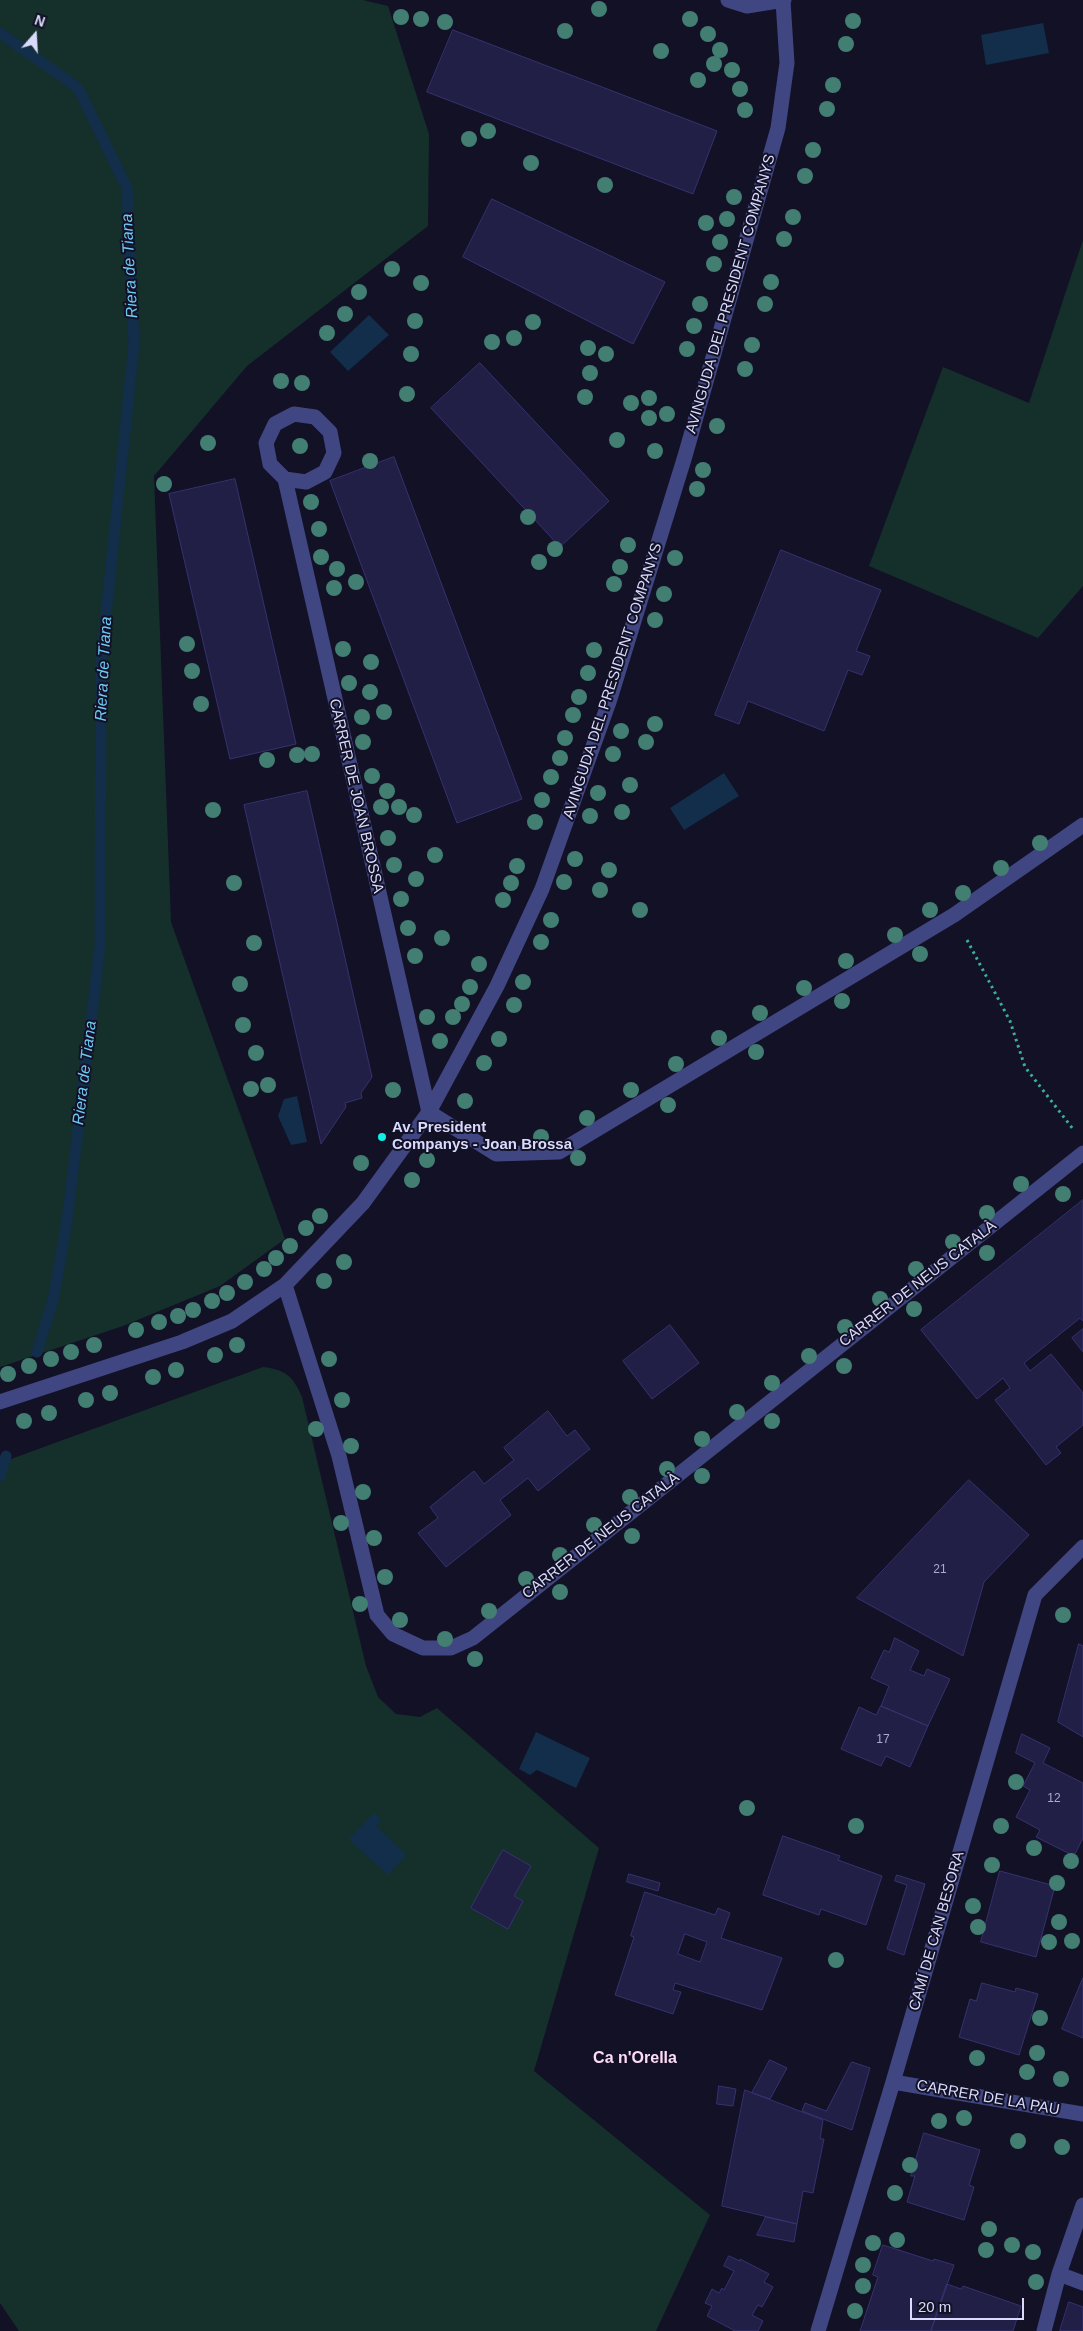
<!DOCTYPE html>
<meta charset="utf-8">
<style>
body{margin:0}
#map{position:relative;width:1083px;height:2331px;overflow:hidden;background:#121126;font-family:Helvetica,sans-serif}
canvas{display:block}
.north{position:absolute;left:10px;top:10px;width:50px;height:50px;-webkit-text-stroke:4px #121126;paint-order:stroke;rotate:19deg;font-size:14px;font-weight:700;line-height:20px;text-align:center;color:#d9dafc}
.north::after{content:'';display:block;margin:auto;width:18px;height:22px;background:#d9dafc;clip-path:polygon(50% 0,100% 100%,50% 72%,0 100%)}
.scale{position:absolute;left:910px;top:2298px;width:114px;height:22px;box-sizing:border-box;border:2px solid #d9dafc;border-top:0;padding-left:6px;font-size:15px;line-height:18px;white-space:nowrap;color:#d9dafc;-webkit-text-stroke:4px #121126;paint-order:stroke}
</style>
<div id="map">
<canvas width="1083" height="2331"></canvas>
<div class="north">N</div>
<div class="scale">20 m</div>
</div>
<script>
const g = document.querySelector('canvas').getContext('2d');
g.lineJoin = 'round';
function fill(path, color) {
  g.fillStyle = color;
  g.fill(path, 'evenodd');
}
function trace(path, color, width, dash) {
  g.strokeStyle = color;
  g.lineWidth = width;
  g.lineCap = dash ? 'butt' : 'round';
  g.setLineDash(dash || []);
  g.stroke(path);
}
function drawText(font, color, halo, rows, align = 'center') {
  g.font = font + ' Helvetica,sans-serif';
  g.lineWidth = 4;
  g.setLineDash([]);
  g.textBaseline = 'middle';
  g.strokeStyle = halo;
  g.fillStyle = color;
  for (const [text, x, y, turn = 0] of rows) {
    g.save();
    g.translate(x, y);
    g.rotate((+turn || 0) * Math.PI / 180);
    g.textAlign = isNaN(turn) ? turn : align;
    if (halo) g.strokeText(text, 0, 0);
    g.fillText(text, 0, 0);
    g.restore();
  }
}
const green = new Path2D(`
 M 0,0 L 363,0 L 388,6 L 429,134 L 428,226 L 247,366 L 154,476 L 171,922 L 285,1239 L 220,1286 L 123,1326 L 0,1367 Z
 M 1083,240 L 1083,586 L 1038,638 L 869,566 L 943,367 L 1029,403 Z
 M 263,1367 C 286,1370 293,1376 302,1397 L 366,1666 L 378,1697 L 396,1714 L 420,1717 L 437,1708 L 599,1848 L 534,2071 L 710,2215 L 656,2331 L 19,2331 L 0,2303 L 0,1463 Z`);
const water = new Path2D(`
 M 1043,23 L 1049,53 L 986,65 L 981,35 Z
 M 369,315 L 389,335 L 348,371 L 330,352 Z
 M 724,773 L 739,796 L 684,830 L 670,808 Z
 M 297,1096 L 307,1142 L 291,1145 L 278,1116 L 284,1099 Z
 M 536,1732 L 590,1758 L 576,1788 L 537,1770 L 530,1775 L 519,1769 Z
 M 374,1813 L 381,1820 L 376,1826 L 406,1855 L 388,1875 L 349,1839 Z`);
const stream = new Path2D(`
 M 0,33 L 78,88 L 127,188 L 134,344 L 101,662 L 100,947 L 67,1221 L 53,1300 L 37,1352
 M 0,1476 L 6,1456`);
const building = new Path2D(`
 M 453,30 L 717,131 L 693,194 L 427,92 Z
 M 492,199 L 665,282 L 633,344 L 463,257 Z
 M 480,363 L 609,501 L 560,547 L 431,408 Z
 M 394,457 L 522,799 L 457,823 L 330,481 Z
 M 235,479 L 296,744 L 230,759 L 169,494 Z
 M 781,550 L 881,590 L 856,651 L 870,656 L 862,675 L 848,670 L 824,731 L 748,701 L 739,724 L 715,715 Z
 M 307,791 L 372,1077 L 361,1093 L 362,1098 L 345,1103 L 346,1107 L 321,1144 L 244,805 Z
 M 1083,1200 L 1083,1321 L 1080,1318 L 1024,1363 L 1030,1371 L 1051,1354 L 1083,1393 L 1083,1425 L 1056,1447 L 1061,1453 L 1046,1465 L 995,1400 L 1010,1388 L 1003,1378 L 977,1399 L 921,1330 Z
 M 670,1325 L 699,1363 L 652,1399 L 623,1361 Z
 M 1083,1329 L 1083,1352 L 1072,1338 Z
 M 548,1411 L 567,1436 L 575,1430 L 590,1449 L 538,1491 L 528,1478 L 500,1500 L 511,1515 L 446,1567 L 418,1533 L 438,1518 L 430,1507 L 474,1471 L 484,1484 L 514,1460 L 504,1448 Z
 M 969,1480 L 1029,1535 L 984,1582 L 963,1656 L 857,1598 Z
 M 895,1638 L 919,1651 L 910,1670 L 924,1676 L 927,1669 L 950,1679 L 928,1726 L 881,1706 L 889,1686 L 871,1678 L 884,1650 L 889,1652 Z
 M 1079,1644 L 1083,1646 L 1083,1737 L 1058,1722 Z
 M 881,1706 L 928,1726 L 910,1767 L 886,1756 L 881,1766 L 841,1749 L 859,1707 L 876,1715 Z
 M 1022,1734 L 1050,1748 L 1043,1763 L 1083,1783 L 1083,1838 L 1074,1856 L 1036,1837 L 1040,1830 L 1016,1817 L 1030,1790 L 1023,1786 L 1035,1763 L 1016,1753 Z
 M 783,1836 L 840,1856 L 838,1860 L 882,1876 L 866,1925 L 821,1909 L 819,1915 L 763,1895 Z
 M 503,1850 L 531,1866 L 514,1896 L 523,1901 L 508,1929 L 471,1908 Z
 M 1000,1871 L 1055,1886 L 1036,1957 L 981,1942 Z
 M 629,1874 L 660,1883 L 658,1891 L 627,1882 Z
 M 897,1875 L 925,1884 L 904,1955 L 887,1949 L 907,1885 L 895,1881 Z
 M 645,1892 L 715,1915 L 718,1908 L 730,1913 L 721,1938 L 782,1958 L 762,2010 L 675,1983 L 673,1990 L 681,1992 L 673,2014 L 615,1995 L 634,1937 L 631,1936 ZM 685,1934 L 707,1942 L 700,1962 L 678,1954 Z
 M 1083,1978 L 1083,2038 L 1062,2029 Z
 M 982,1983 L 1015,1992 L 1016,1988 L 1038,1994 L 1019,2055 L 959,2037 L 970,1999 L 976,2001 Z
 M 770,2060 L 787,2068 L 770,2099 L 752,2093 Z
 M 852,2062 L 870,2068 L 852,2130 L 802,2111 L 805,2103 L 826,2111 Z
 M 719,2086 L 736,2089 L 733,2106 L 717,2104 Z
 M 745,2090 L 823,2120 L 820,2139 L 824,2139 L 813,2193 L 803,2191 L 797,2224 L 722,2206 Z
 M 924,2133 L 980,2150 L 969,2185 L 974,2187 L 964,2220 L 907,2202 L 915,2176 L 911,2176 Z
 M 766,2217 L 797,2224 L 794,2242 L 757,2235 Z
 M 883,2245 L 933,2261 L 934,2259 L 954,2265 L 931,2331 L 860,2331 L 878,2277 L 873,2275 Z
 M 729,2256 L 740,2261 L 740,2259 L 769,2274 L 764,2282 L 773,2287 L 762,2307 L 758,2305 L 752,2315 L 763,2321 L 758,2331 L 735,2331 L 707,2316 L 712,2306 L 705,2303 L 712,2289 L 719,2293 L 722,2288 L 724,2290 L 734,2271 L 724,2266 Z
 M 947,2284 L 961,2289 L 963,2286 L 1021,2306 L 1013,2331 L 931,2331 Z
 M 1069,2302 L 1083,2307 L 1083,2331 L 1060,2331 Z`);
const path = new Path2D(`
 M 967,940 L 1010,1021 L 1025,1067 L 1073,1129`);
const minor = new Path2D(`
 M 728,0 L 747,6 L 784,0
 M 285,479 L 306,482 L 325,472 L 334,453 L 330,432 L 315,417 L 294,414 L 275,424 L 266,443 L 270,464 L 285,479 L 429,1112 L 496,1154 L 559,1152 L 954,915 L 1083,825
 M 285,1285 L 339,1456 L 377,1615 L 393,1634 L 423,1648 L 451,1648 L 473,1638 L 1083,1153
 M 0,1402 L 182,1342 L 232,1321 L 285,1285 L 363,1203 L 429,1112 L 497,986 L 542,889 L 609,702 L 685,456 L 778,128 L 787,63 L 783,1
 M 893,2082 L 1083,2114
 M 1059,2274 L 1083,2283
 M 818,2331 L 893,2082 L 1035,1595 L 1083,1547
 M 1044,2331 L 1059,2274 L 1083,2205`);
const trees = [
 [599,9],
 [401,17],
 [421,19],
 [690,19],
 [853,21],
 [445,22],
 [565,31],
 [708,34],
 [846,44],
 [720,50],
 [661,51],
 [714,64],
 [732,70],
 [698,80],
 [833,85],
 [740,89],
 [827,109],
 [745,110],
 [488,131],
 [469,139],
 [813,150],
 [531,163],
 [805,176],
 [605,185],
 [734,197],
 [793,217],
 [727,219],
 [706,223],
 [784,239],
 [720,242],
 [714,264],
 [392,269],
 [771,282],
 [421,283],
 [359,292],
 [700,304],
 [765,304],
 [345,314],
 [415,321],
 [533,322],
 [694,326],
 [327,333],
 [514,338],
 [492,342],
 [752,345],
 [588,348],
 [687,349],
 [411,354],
 [606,354],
 [745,369],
 [590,373],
 [281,381],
 [302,383],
 [407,394],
 [585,397],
 [649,398],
 [631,403],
 [667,414],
 [649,418],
 [717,426],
 [617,440],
 [208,443],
 [300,446],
 [655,451],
 [370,461],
 [703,470],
 [164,484],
 [697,489],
 [311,502],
 [528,517],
 [319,529],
 [628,545],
 [555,549],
 [321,557],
 [675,558],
 [539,562],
 [620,567],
 [337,569],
 [356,582],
 [614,584],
 [334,588],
 [664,594],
 [655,620],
 [187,644],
 [343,649],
 [594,650],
 [371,662],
 [192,671],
 [588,673],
 [349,683],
 [370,692],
 [579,697],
 [201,704],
 [384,712],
 [573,715],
 [362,717],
 [655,724],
 [621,731],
 [565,738],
 [363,742],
 [646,742],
 [312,754],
 [613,754],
 [297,755],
 [560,758],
 [267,760],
 [372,776],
 [551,777],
 [630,785],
 [387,791],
 [598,793],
 [542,800],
 [381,807],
 [399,807],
 [213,810],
 [622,812],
 [414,815],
 [590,816],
 [535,822],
 [388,838],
 [1040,843],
 [435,855],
 [575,859],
 [394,865],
 [517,866],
 [1001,868],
 [609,870],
 [416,879],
 [564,882],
 [234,883],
 [511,883],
 [600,890],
 [963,893],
 [401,899],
 [503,900],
 [640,910],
 [930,910],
 [551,920],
 [408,928],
 [895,935],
 [442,938],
 [541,942],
 [254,943],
 [920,954],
 [415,956],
 [846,961],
 [479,964],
 [523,982],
 [240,984],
 [470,987],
 [804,988],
 [842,1001],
 [462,1004],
 [514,1005],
 [760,1013],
 [427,1017],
 [453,1017],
 [243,1025],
 [719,1038],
 [499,1039],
 [440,1041],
 [756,1052],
 [256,1053],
 [484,1063],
 [676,1064],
 [268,1085],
 [251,1089],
 [393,1090],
 [631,1090],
 [465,1101],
 [668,1105],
 [587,1118],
 [541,1137],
 [578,1158],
 [427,1160],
 [361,1163],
 [412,1180],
 [1021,1184],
 [1063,1194],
 [987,1213],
 [320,1216],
 [306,1228],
 [953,1242],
 [290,1246],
 [987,1253],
 [276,1258],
 [344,1262],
 [264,1269],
 [916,1269],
 [324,1281],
 [245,1282],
 [227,1293],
 [880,1299],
 [212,1301],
 [914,1309],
 [193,1310],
 [178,1316],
 [159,1322],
 [845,1327],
 [136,1330],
 [94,1345],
 [237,1345],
 [71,1352],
 [215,1355],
 [809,1356],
 [51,1359],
 [329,1359],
 [29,1366],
 [844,1366],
 [176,1370],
 [8,1374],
 [153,1377],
 [772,1383],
 [110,1393],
 [86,1400],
 [342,1400],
 [737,1412],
 [49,1413],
 [24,1421],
 [772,1421],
 [316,1429],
 [702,1439],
 [351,1446],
 [667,1469],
 [702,1476],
 [363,1492],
 [630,1497],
 [341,1523],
 [594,1525],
 [632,1536],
 [374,1538],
 [560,1555],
 [385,1577],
 [526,1579],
 [560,1592],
 [360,1604],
 [489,1611],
 [1063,1615],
 [400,1620],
 [445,1639],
 [475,1659],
 [1016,1782],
 [747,1808],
 [856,1826],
 [1001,1826],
 [1034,1848],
 [1071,1861],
 [992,1865],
 [1057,1883],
 [973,1906],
 [1059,1922],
 [978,1927],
 [1072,1941],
 [1049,1942],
 [836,1960],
 [1040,2018],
 [1037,2053],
 [977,2058],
 [1027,2072],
 [1061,2079],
 [964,2118],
 [939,2121],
 [1018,2141],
 [1062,2147],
 [910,2165],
 [895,2193],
 [989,2229],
 [897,2240],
 [873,2243],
 [1012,2245],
 [986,2250],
 [1033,2252],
 [863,2265],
 [1036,2282],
 [863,2286],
 [855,2311]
];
const markers = [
 [382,1137,5,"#12efe8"]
];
const numberNames = [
 ["21",940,1570],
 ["17",883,1740],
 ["12",1054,1799]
];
const streetNames = [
 ["AVINGUDA DEL PRESIDENT COMPANYS",731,294,-74],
 ["AVINGUDA DEL PRESIDENT COMPANYS",613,681,-72],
 ["CARRER DE JOAN BROSSA",356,796,77],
 ["CARRER DE NEUS CATALÀ",918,1284,-38],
 ["CARRER DE NEUS CATALÀ",601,1536,-38],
 ["CAMÍ DE CAN BESORA",937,1931,-74],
 ["CARRER DE LA PAU",988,2098,10]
];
const poiNames = [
 ["Av. President",392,1128],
 ["Companys - Joan Brossa",392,1145]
];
const waterNames = [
 ["Riera de Tiana",130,266,-93],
 ["Riera de Tiana",104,669,-87],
 ["Riera de Tiana",85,1073,-83]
];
const neighbourhoodNames = [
 ["Ca n'Orella",635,2059]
];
fill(green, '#15302b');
fill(water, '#122e4a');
trace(stream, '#122e4a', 11);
fill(building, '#211f46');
trace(building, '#363270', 1);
trace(path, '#38b19a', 3, [2.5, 4]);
trace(minor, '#404682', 15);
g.fillStyle = '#427e71';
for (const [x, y] of trees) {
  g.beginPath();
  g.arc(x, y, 8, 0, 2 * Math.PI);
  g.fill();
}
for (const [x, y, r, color] of markers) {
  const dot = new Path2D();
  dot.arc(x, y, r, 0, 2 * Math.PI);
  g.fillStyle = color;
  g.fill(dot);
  trace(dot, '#121126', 2);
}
drawText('12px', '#ababce', null, numberNames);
drawText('15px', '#d9dafc', '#121126', streetNames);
drawText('bold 15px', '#d9dafc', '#121126', poiNames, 'left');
drawText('italic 16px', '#6ec9f5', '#121126', waterNames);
drawText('bold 16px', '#fddbf5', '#121126', neighbourhoodNames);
</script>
